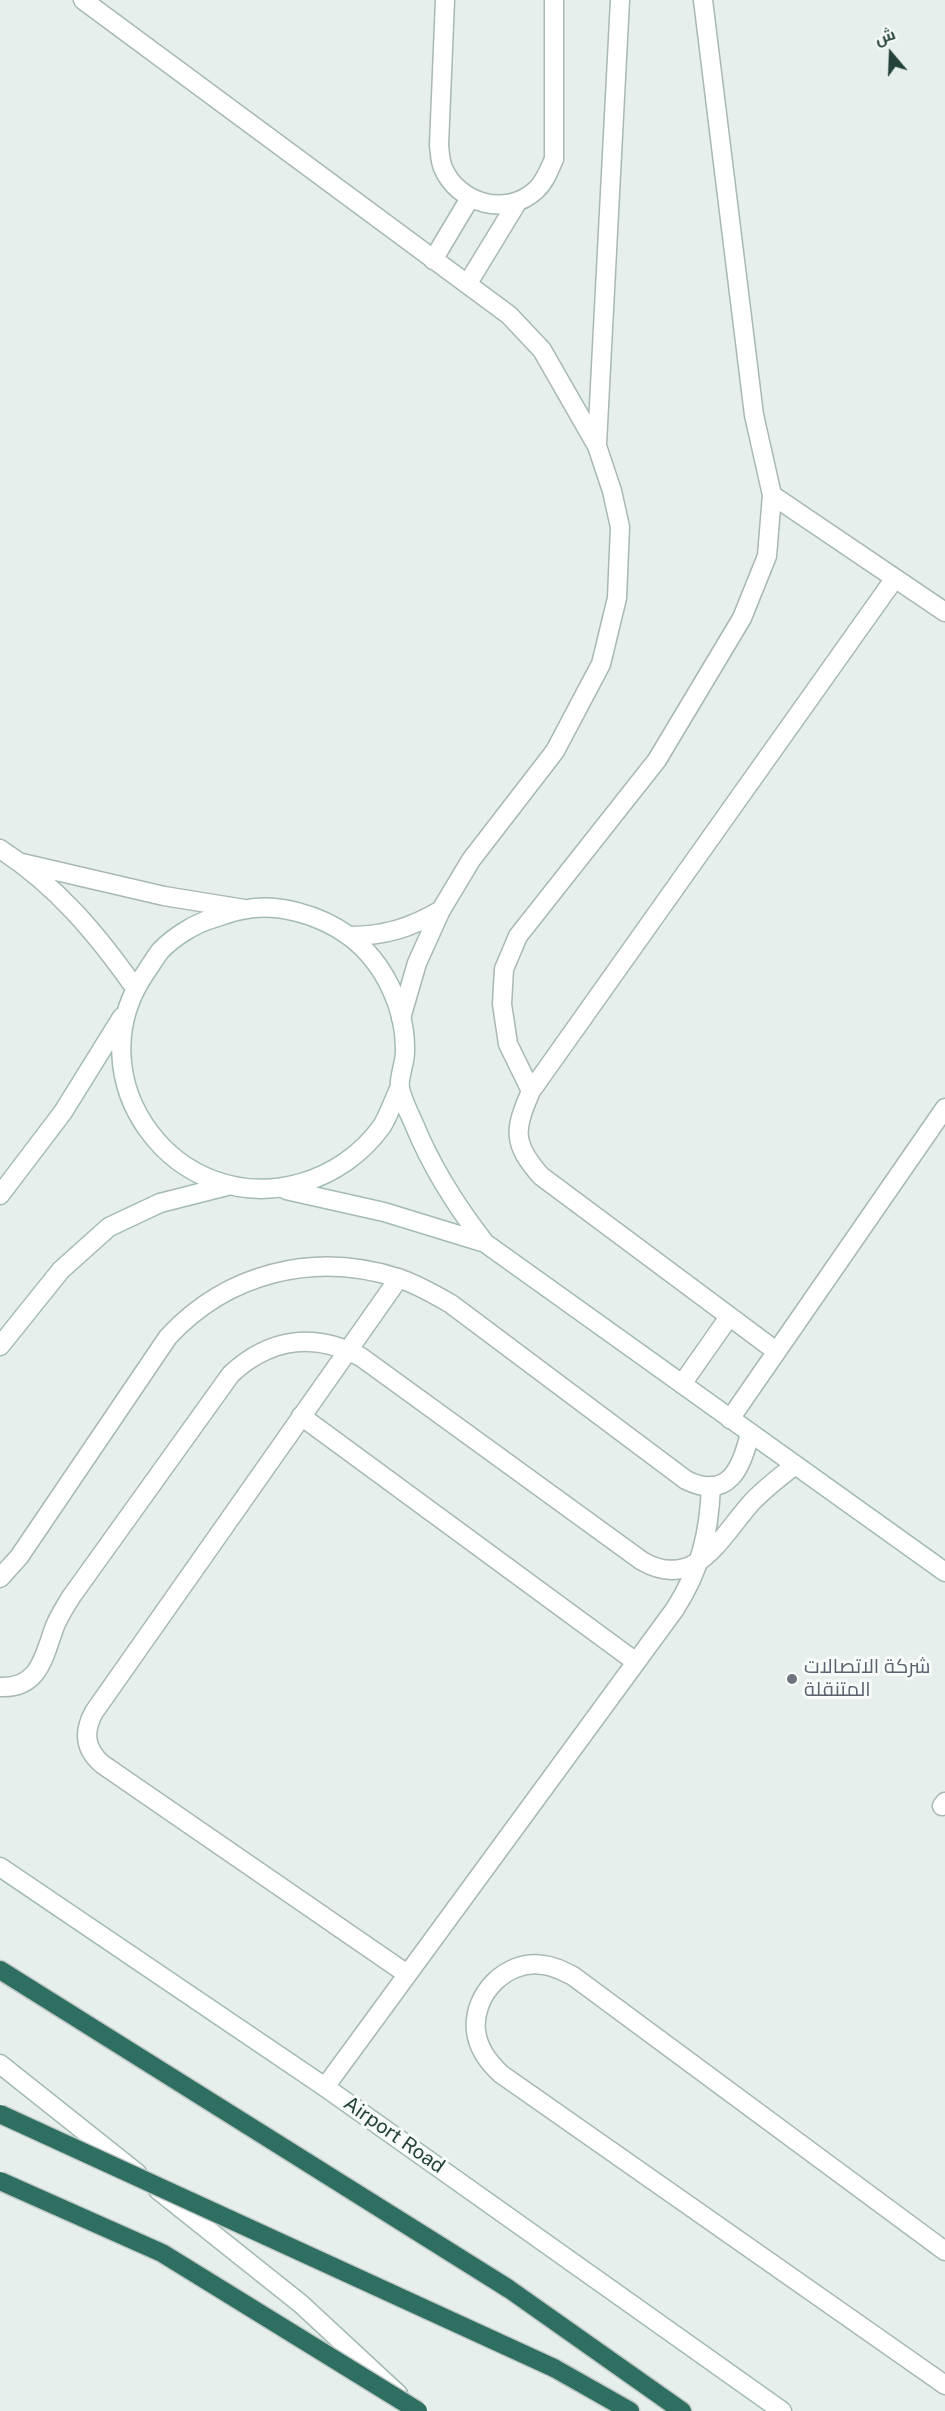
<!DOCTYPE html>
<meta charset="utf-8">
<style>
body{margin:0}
#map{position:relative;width:945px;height:2411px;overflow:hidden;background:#e6efeb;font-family:"Public Sans",Cairo,sans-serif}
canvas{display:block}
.north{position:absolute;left:861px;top:24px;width:60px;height:60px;-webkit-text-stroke:4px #f7fbf9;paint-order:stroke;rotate:341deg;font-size:16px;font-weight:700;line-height:24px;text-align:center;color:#24423a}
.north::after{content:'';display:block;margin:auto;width:21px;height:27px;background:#24423a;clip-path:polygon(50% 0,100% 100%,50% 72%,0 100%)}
</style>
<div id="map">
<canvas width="945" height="2411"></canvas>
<div class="north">ش</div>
</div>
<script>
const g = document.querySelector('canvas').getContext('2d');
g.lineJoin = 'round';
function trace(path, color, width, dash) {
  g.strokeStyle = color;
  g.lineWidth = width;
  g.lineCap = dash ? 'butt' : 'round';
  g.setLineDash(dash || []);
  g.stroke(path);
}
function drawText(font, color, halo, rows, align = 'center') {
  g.font = font + ' "Public Sans",Cairo,sans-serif';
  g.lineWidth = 6;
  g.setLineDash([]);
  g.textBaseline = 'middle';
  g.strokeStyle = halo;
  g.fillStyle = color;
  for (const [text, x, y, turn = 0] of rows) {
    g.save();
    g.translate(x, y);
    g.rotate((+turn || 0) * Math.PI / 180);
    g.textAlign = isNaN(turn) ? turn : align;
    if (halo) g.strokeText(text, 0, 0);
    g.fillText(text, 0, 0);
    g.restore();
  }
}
const lane = new Path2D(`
 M 83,0 L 509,315 L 542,350 L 597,446 L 612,491 L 620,527 L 617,598 L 601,664 L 555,751 L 471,860 L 441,910 L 417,963 L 401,1018
 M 445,0 L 439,145 C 440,153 440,161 443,168 C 458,203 506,218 536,190 C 545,182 549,170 554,159 L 554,0
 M 433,260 L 470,198
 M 468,283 L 518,201
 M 597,444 L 620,0
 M 772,495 L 945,612
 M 0,849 C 56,885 97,934 135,988
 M 22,863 L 164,896 L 244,909
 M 349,936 C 384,936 411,928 441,910
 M 531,1091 L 508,1044 L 502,1004 L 504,969 L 518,936 L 657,760 L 742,618 L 767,556 L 772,495 L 754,415 L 703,0
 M 399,1278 L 94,1712 C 83,1732 85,1749 102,1764 L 407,1974
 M 776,1351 L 541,1176 C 512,1143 514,1130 531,1091 L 895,578
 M 682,1384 L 729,1317
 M 301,1416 L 636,1662
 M 730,1419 L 945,1108
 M 0,1578 L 19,1557 L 168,1337 C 227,1273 314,1251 398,1278 C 416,1284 434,1294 451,1304 L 686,1480 C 729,1501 742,1467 750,1433
 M 0,1687 C 40,1689 44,1655 55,1626 C 59,1616 65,1607 71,1597 L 231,1374 C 270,1338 314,1332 361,1357 L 642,1561 C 696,1592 721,1536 752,1502 C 765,1488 780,1477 795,1465
 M 942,1806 L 945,1802
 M 325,2087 L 675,1609 C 701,1568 709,1534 711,1486
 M 945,2251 L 573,1976 C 563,1971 554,1966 543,1965 C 506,1959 472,1995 476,2031 C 478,2049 488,2062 501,2074 L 945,2385`);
const secondary = new Path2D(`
 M 400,1087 C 394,1099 389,1115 382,1126 C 362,1154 333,1174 301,1183 C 176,1219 72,1079 146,972 C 151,965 156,956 161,950 C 174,937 194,924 211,919 C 221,916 231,912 242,910 C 277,902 320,915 349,936 C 384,962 406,1008 405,1052 C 405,1064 398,1078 400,1089 C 403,1101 409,1113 414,1124 C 432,1168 456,1206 485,1243 L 945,1572
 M 286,1190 L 384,1212 L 485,1243
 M 0,1195 L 63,1112 L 122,1017
 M 0,1346 L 61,1270 L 109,1227 L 160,1203 L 227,1186
 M 0,1867 L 325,2087 L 782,2411
 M 0,2064 L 137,2173
 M 158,2190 L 301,2304 L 398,2394`);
const highway = new Path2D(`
 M 0,1970 L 509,2289 L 682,2411
 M 554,2368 L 630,2411`);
const highwayBridge = new Path2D(`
 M 0,2114 L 554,2368
 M 0,2181 L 162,2253 L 418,2411`);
const markers = [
 [792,1679,6,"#6b7280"]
];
const worshipNames = [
 ["شركة الاتصالات",804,1667],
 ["المتنقلة",804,1690]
];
const streetNames = [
 ["Airport Road",394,2135,35]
];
trace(lane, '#a8b8b2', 21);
trace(secondary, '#a4bbb3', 21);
trace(highway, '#c2cac8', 21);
trace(lane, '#fff', 18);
trace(secondary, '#fff', 18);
trace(highway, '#2f6f62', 18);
trace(highwayBridge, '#c2cac8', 21, []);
trace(highwayBridge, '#2f6f62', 18);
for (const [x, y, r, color] of markers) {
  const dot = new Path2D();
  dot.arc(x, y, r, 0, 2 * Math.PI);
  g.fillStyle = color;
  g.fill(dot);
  trace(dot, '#f7fbf9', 2);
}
drawText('20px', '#5b616d', '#f7fbf9', worshipNames, 'left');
drawText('20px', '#24423a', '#f7fbf9', streetNames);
</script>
